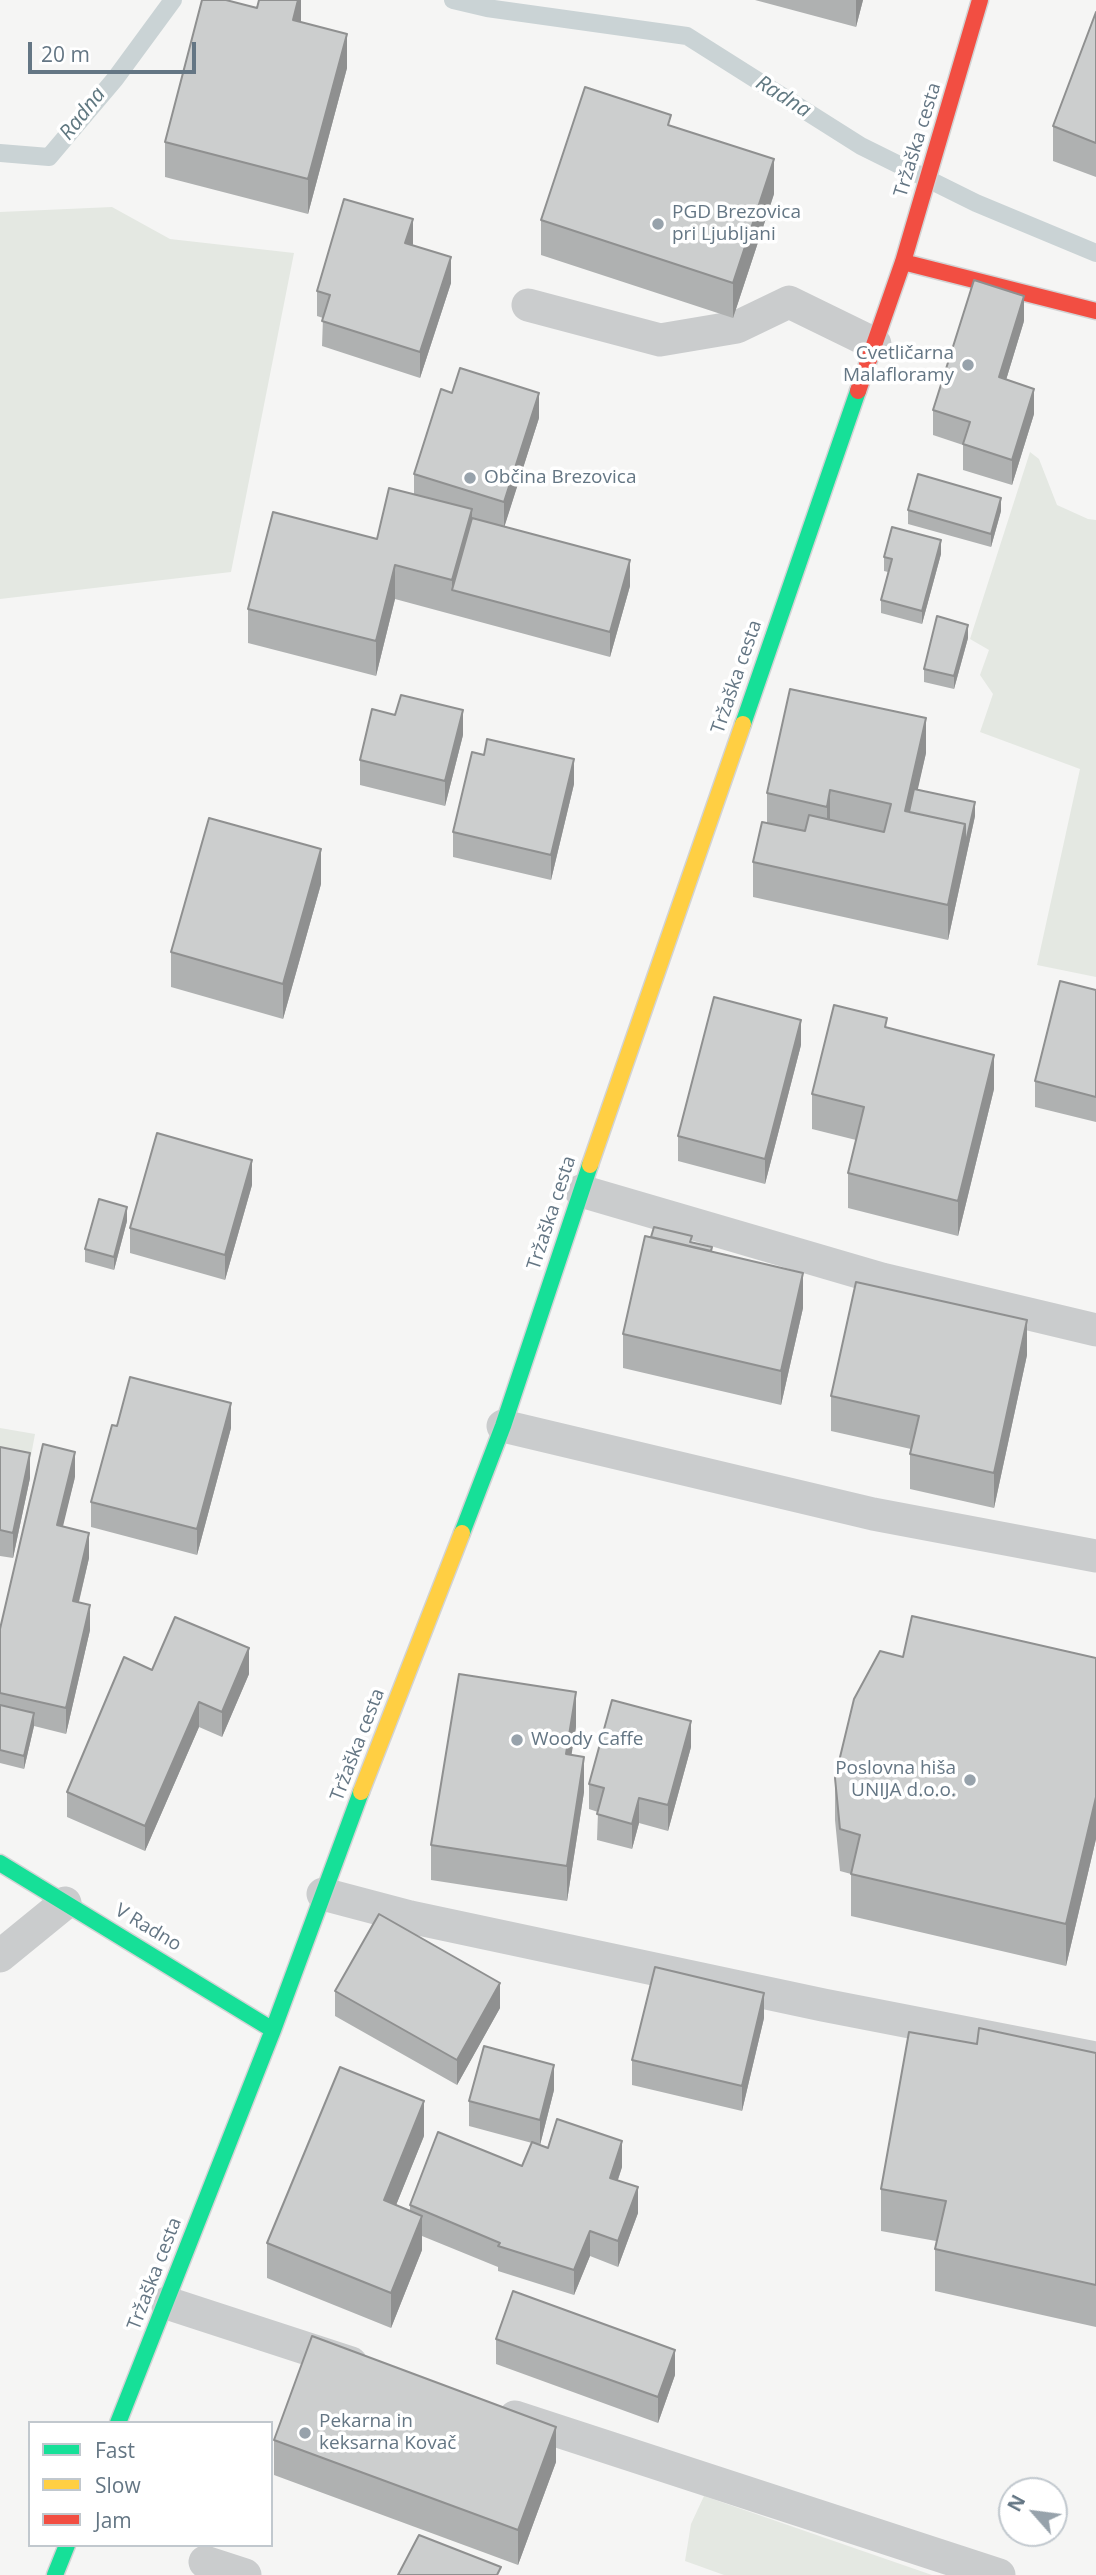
<!DOCTYPE html>
<meta charset="utf-8">
<style>
body{margin:0}
#map{position:relative;width:1096px;height:2575px;overflow:hidden;background:#f5f5f4;font-family:"Open Sans",sans-serif}
canvas{display:block}
.legend{position:absolute;left:28px;top:2421px;width:245px;height:126px;box-sizing:border-box;background:#fff;border:2px solid #c1c8ce;margin:0;padding:9px 12px;list-style:none;font-size:21px;color:#647684}
.legend li{display:flex;align-items:center;gap:14px;height:35px}
.legend b{width:35px;border:2px solid #c1c8ce}
.north{position:absolute;left:998px;top:2477px;width:70px;height:70px;box-sizing:border-box;background:#fff;border:2px solid #c1c8ce;border-radius:50%;rotate:298deg;font-size:19px;font-weight:700;line-height:28px;text-align:center;color:#647684}
.north::after{content:'';display:block;margin:auto;width:24px;height:32px;background:#97a2ab;clip-path:polygon(50% 0,100% 100%,50% 72%,0 100%)}
.scale{position:absolute;left:28px;top:42px;width:168px;height:32px;box-sizing:border-box;border:4px solid #647684;border-top:0;padding-left:9px;font-size:21px;line-height:24px;white-space:nowrap;color:#647684;-webkit-text-stroke:5px #fff;paint-order:stroke}
</style>
<div id="map">
<canvas width="1096" height="2575"></canvas>
<ul class="legend">
<li><b style="height:9px;background:#16e098"></b>Fast</li>
<li><b style="height:9px;background:#ffcf43"></b>Slow</li>
<li><b style="height:9px;background:#f24e42"></b>Jam</li>
</ul>
<div class="north">N</div>
<div class="scale">20 m</div>
</div>
<script>
const g = document.querySelector('canvas').getContext('2d');
g.lineJoin = 'round';
function fill(path, color) {
  g.fillStyle = color;
  g.fill(path, 'evenodd');
}
function trace(path, color, width, dash) {
  g.strokeStyle = color;
  g.lineWidth = width;
  g.lineCap = dash ? 'butt' : 'round';
  g.setLineDash(dash || []);
  g.stroke(path);
}
function drawText(font, color, halo, rows, align = 'center') {
  g.font = font + ' "Open Sans",sans-serif';
  g.lineWidth = 7;
  g.setLineDash([]);
  g.textBaseline = 'middle';
  g.strokeStyle = halo;
  g.fillStyle = color;
  for (const [text, x, y, turn = 0] of rows) {
    g.save();
    g.translate(x, y);
    g.rotate((+turn || 0) * Math.PI / 180);
    g.textAlign = isNaN(turn) ? turn : align;
    if (halo) g.strokeText(text, 0, 0);
    g.fillText(text, 0, 0);
    g.restore();
  }
}
const green = new Path2D(`
 M 112,207 L 170,239 L 294,253 L 231,572 L 0,599 L 0,212 Z
 M 1030,452 L 1039,459 L 1057,505 L 1088,519 L 1096,520 L 1096,977 L 1037,965 L 1080,769 L 980,732 L 993,694 L 980,675 L 989,650 L 970,639 Z
 M 0,1428 L 35,1434 L 30,1461 L 0,1458 Z
 M 704,2496 L 932,2575 L 724,2575 L 685,2561 L 691,2524 Z`);
const stream = new Path2D(`
 M 453,0 L 487,8 L 687,36 L 861,146 L 976,203 L 1096,253
 M 0,153 L 49,157 L 115,79 L 173,0`);
const lane = new Path2D(`
 M 528,305 L 660,340 L 737,327 L 789,302 L 875,344
 M 581,1191 L 882,1279 L 1096,1330
 M 503,1426 L 873,1514 L 1096,1556
 M 323,1894 L 410,1917 L 823,2005 L 1096,2058
 M 0,1956 L 65,1903
 M 167,2303 L 351,2363
 M 515,2417 L 999,2575
 M 205,2562 L 245,2575`);
const fast = new Path2D(`
 M 743,724 L 858,391
 M 462,1533 L 503,1426 L 590,1165
 M 0,1863 L 273,2030
 M 118,2423 L 273,2030 L 361,1792
 M 55,2575 L 67,2545`);
const slow = new Path2D(`
 M 590,1165 L 743,724
 M 361,1792 L 462,1533`);
const jam = new Path2D(`
 M 903,262 L 1096,311
 M 858,391 L 903,262 L 980,0`);
const wall = new Path2D(`
 M 301,0 L 301,22 L 347,68 L 308,214 L 165,177 L 165,142 L 257,8 Z
 M 755,0 L 863,0 L 856,27 Z
 M 1096,12 L 1096,177 L 1053,161 L 1053,126 Z
 M 774,194 L 733,318 L 541,255 L 541,220 Z
 M 412,245 L 451,283 L 420,378 L 322,346 L 323,318 L 317,316 L 317,291 Z
 M 1024,321 L 1006,380 L 1034,414 L 1012,485 L 963,470 L 963,445 L 933,435 L 933,410 Z
 M 539,418 L 504,527 L 630,586 L 610,657 L 395,599 L 376,676 L 248,643 L 248,609 L 377,539 L 414,494 L 414,474 Z
 M 908,510 L 1001,511 L 991,547 L 908,524 Z
 M 941,554 L 922,624 L 881,613 L 881,600 L 888,572 L 884,571 L 884,557 Z
 M 968,638 L 954,689 L 924,682 L 924,669 Z
 M 463,735 L 445,806 L 360,785 L 360,760 Z
 M 926,753 L 917,790 L 975,816 L 948,940 L 753,897 L 753,862 L 767,823 L 767,793 Z
 M 484,755 L 574,784 L 551,880 L 453,857 L 453,832 Z
 M 321,884 L 283,1019 L 171,987 L 171,952 Z
 M 1096,990 L 1096,1122 L 1035,1107 L 1035,1081 Z
 M 801,1045 L 765,1184 L 678,1161 L 678,1136 Z
 M 994,1089 L 958,1236 L 848,1208 L 848,1173 L 856,1140 L 812,1129 L 812,1094 Z
 M 252,1185 L 225,1280 L 130,1253 L 130,1228 Z
 M 127,1221 L 114,1270 L 85,1262 L 85,1249 Z
 M 692,1243 L 712,1251 L 803,1308 L 781,1405 L 623,1368 L 623,1334 Z
 M 1027,1355 L 994,1508 L 910,1489 L 910,1454 L 911,1449 L 831,1431 L 831,1396 Z
 M 231,1428 L 197,1555 L 91,1527 L 91,1502 Z
 M 0,1447 L 30,1478 L 13,1558 L 0,1556 Z
 M 75,1477 L 62,1527 L 89,1558 L 79,1602 L 90,1630 L 66,1734 L 34,1726 L 24,1769 L 0,1763 L 0,1629 Z
 M 903,1657 L 1096,1658 L 1096,1839 L 1066,1966 L 851,1916 L 851,1874 L 840,1871 L 835,1820 L 835,1778 Z
 M 152,1670 L 249,1674 L 222,1737 L 199,1727 L 145,1851 L 67,1817 L 67,1792 Z
 M 576,1727 L 571,1755 L 584,1792 L 567,1901 L 431,1880 L 431,1845 Z
 M 691,1747 L 668,1831 L 639,1823 L 632,1849 L 597,1840 L 598,1812 L 589,1809 L 589,1784 Z
 M 335,1991 L 500,2008 L 457,2085 L 335,2016 Z
 M 764,2018 L 742,2111 L 632,2085 L 632,2060 Z
 M 977,2044 L 1096,2053 L 1096,2327 L 935,2291 L 935,2249 L 936,2241 L 881,2231 L 881,2189 Z
 M 554,2090 L 540,2145 L 622,2167 L 618,2180 L 638,2213 L 618,2267 L 590,2256 L 574,2295 L 498,2271 L 498,2267 L 422,2236 L 422,2250 L 391,2328 L 267,2278 L 267,2243 L 424,2136 L 396,2205 L 410,2210 L 410,2205 L 522,2166 L 532,2143 L 469,2126 L 469,2101 Z
 M 496,2339 L 675,2375 L 658,2423 L 496,2364 Z
 M 274,2440 L 556,2462 L 518,2565 L 274,2475 Z`);
const shadedWall = new Path2D(`
 M 298,0 L 301,0 L 301,23 L 293,20 Z
 M 856,0 L 863,0 L 856,27 Z
 M 347,34 L 347,68 L 308,214 L 308,179 Z
 M 774,159 L 774,194 L 733,318 L 733,283 Z
 M 413,219 L 413,245 L 405,243 Z
 M 451,257 L 451,283 L 420,378 L 420,352 Z
 M 1024,296 L 1024,321 L 999,403 L 999,377 Z
 M 1034,389 L 1034,414 L 1012,485 L 1012,460 Z
 M 539,393 L 539,418 L 504,528 L 504,502 Z
 M 1001,498 L 1001,511 L 991,547 L 991,534 Z
 M 472,509 L 472,543 L 452,590 L 452,580 Z
 M 941,540 L 941,554 L 922,624 L 922,611 Z
 M 630,560 L 630,586 L 610,657 L 610,632 Z
 M 395,565 L 395,599 L 376,676 L 376,641 Z
 M 968,625 L 968,638 L 954,689 L 954,676 Z
 M 463,710 L 463,735 L 445,806 L 445,781 Z
 M 926,718 L 926,753 L 908,833 L 905,811 Z
 M 574,759 L 574,784 L 551,880 L 551,855 Z
 M 830,790 L 830,825 L 827,841 L 827,807 Z
 M 975,802 L 975,816 L 948,940 L 948,905 L 965,824 Z
 M 321,849 L 321,884 L 283,1019 L 283,984 Z
 M 801,1020 L 801,1045 L 765,1184 L 765,1159 Z
 M 994,1055 L 994,1089 L 958,1236 L 958,1201 Z
 M 252,1160 L 252,1185 L 225,1280 L 225,1255 Z
 M 127,1207 L 127,1221 L 114,1270 L 114,1257 Z
 M 803,1273 L 803,1308 L 781,1405 L 781,1371 Z
 M 1027,1320 L 1027,1355 L 994,1508 L 994,1473 Z
 M 231,1403 L 231,1428 L 197,1555 L 197,1529 Z
 M 75,1452 L 75,1477 L 57,1551 L 57,1525 Z
 M 30,1453 L 30,1478 L 13,1558 L 13,1533 Z
 M 89,1533 L 89,1558 L 73,1626 L 73,1601 Z
 M 90,1605 L 90,1630 L 66,1734 L 66,1708 Z
 M 249,1648 L 249,1674 L 222,1737 L 222,1712 Z
 M 576,1692 L 576,1727 L 566,1789 L 566,1754 Z
 M 199,1702 L 199,1727 L 145,1851 L 145,1826 Z
 M 34,1713 L 34,1726 L 24,1769 L 24,1756 Z
 M 691,1721 L 691,1747 L 668,1831 L 668,1805 Z
 M 584,1757 L 584,1792 L 567,1901 L 567,1866 Z
 M 1096,1797 L 1096,1839 L 1066,1966 L 1066,1924 Z
 M 639,1798 L 639,1823 L 632,1849 L 632,1824 Z
 M 500,1983 L 500,2008 L 457,2085 L 457,2060 Z
 M 764,1993 L 764,2018 L 742,2111 L 742,2086 Z
 M 554,2065 L 554,2090 L 540,2145 L 540,2120 Z
 M 424,2101 L 424,2136 L 384,2235 L 384,2200 Z
 M 622,2141 L 622,2167 L 610,2203 L 610,2178 Z
 M 638,2187 L 638,2213 L 618,2267 L 618,2241 Z
 M 422,2216 L 422,2250 L 391,2328 L 391,2293 Z
 M 590,2231 L 590,2256 L 574,2295 L 574,2270 Z
 M 675,2350 L 675,2375 L 658,2423 L 658,2397 Z
 M 556,2427 L 556,2462 L 518,2565 L 518,2530 Z`);
const building = new Path2D(`
 M 202,0 L 226,0 L 257,8 L 259,0 L 298,0 L 293,20 L 347,34 L 308,179 L 165,142 Z
 M 1096,12 L 1096,143 L 1053,126 Z
 M 585,87 L 671,115 L 668,125 L 774,159 L 733,283 L 541,220 Z
 M 344,199 L 413,219 L 405,243 L 451,257 L 420,352 L 322,321 L 330,295 L 317,291 Z
 M 974,280 L 1024,296 L 999,377 L 1034,389 L 1012,460 L 963,444 L 970,422 L 933,410 Z
 M 460,368 L 539,393 L 504,502 L 414,474 L 441,389 L 452,393 Z
 M 918,474 L 1001,498 L 991,534 L 908,510 Z
 M 389,488 L 472,509 L 452,580 L 395,565 L 376,641 L 248,609 L 273,512 L 377,539 Z
 M 472,518 L 630,560 L 610,632 L 452,590 Z
 M 892,527 L 941,540 L 922,611 L 881,600 L 892,559 L 884,557 Z
 M 937,616 L 968,625 L 954,676 L 924,669 Z
 M 790,689 L 926,718 L 905,811 L 965,824 L 948,905 L 753,862 L 762,822 L 805,831 L 809,815 L 884,832 L 891,804 L 830,790 L 827,807 L 767,793 Z
 M 401,695 L 463,710 L 445,781 L 360,760 L 372,709 L 395,715 Z
 M 487,739 L 574,759 L 551,855 L 453,832 L 472,752 L 484,755 Z
 M 914,789 L 975,802 L 965,846 L 965,824 L 909,812 Z
 M 209,818 L 321,849 L 283,984 L 171,952 Z
 M 1060,981 L 1096,990 L 1096,1097 L 1035,1081 Z
 M 714,997 L 801,1020 L 765,1159 L 678,1136 Z
 M 834,1005 L 887,1018 L 885,1027 L 994,1055 L 958,1201 L 848,1173 L 864,1107 L 812,1094 Z
 M 157,1133 L 252,1160 L 225,1255 L 130,1228 Z
 M 99,1199 L 127,1207 L 114,1257 L 85,1249 Z
 M 654,1227 L 692,1236 L 690,1242 L 712,1247 L 711,1251 L 651,1237 Z
 M 645,1236 L 803,1273 L 781,1371 L 623,1334 Z
 M 856,1282 L 1027,1320 L 994,1473 L 910,1454 L 919,1416 L 831,1396 Z
 M 130,1377 L 231,1403 L 197,1529 L 91,1502 L 112,1425 L 117,1426 Z
 M 43,1444 L 75,1452 L 57,1525 L 89,1533 L 73,1601 L 90,1605 L 66,1708 L 0,1693 L 0,1629 Z
 M 0,1447 L 30,1453 L 13,1533 L 0,1530 Z
 M 912,1616 L 1096,1658 L 1096,1797 L 1066,1924 L 851,1874 L 860,1835 L 840,1829 L 835,1778 L 854,1699 L 880,1651 L 903,1657 Z
 M 175,1617 L 249,1648 L 222,1712 L 199,1702 L 145,1826 L 67,1792 L 124,1657 L 152,1670 Z
 M 459,1674 L 576,1692 L 566,1754 L 584,1757 L 567,1866 L 431,1845 Z
 M 612,1700 L 691,1721 L 668,1805 L 639,1798 L 632,1824 L 597,1814 L 604,1788 L 589,1784 Z
 M 0,1705 L 34,1713 L 24,1756 L 0,1750 Z
 M 379,1914 L 500,1983 L 457,2060 L 335,1991 Z
 M 655,1967 L 764,1993 L 742,2086 L 632,2060 Z
 M 979,2028 L 1096,2053 L 1096,2285 L 935,2249 L 946,2201 L 881,2189 L 909,2032 L 977,2044 Z
 M 484,2046 L 554,2065 L 540,2120 L 469,2101 Z
 M 340,2067 L 424,2101 L 384,2200 L 422,2216 L 391,2293 L 267,2243 Z
 M 557,2119 L 622,2141 L 610,2178 L 638,2187 L 618,2241 L 590,2231 L 574,2270 L 498,2246 L 500,2243 L 410,2205 L 438,2132 L 522,2166 L 532,2142 L 548,2148 Z
 M 513,2291 L 675,2350 L 658,2397 L 496,2339 Z
 M 312,2336 L 556,2427 L 518,2530 L 274,2440 Z
 M 419,2535 L 501,2567 L 497,2575 L 398,2575 Z`);
const markers = [
 [658,224,7,"#97a2ab"],
 [968,365,7,"#97a2ab"],
 [470,478,7,"#97a2ab"],
 [517,1740,7,"#97a2ab"],
 [970,1780,7,"#97a2ab"],
 [305,2433,7,"#97a2ab"]
];
const streetNames = [
 ["Tržaška cesta",918,140,-73],
 ["Tržaška cesta",737,677,-71],
 ["Tržaška cesta",552,1213,-72],
 ["Tržaška cesta",358,1745,-69],
 ["V Radno",148,1928,31],
 ["Tržaška cesta",155,2274,-69]
];
const poiNames = [
 ["PGD Brezovica",672,213],
 ["pri Ljubljani",672,235],
 ["Cvetličarna",954,354,"right"],
 ["Malafloramy",954,376,"right"],
 ["Občina Brezovica",484,478],
 ["Woody Caffe",531,1740],
 ["Poslovna hiša",956,1769,"right"],
 ["UNIJA d.o.o.",956,1791,"right"],
 ["Pekarna in",319,2422],
 ["keksarna Kovač",319,2444]
];
const waterNames = [
 ["Radna",783,97,32],
 ["Radna",83,114,-52]
];
fill(green, '#e4e8e2');
trace(stream, '#cad3d5', 18);
trace(fast, '#d2d3d4', 19);
trace(slow, '#d2d3d4', 19);
trace(jam, '#d2d3d4', 19);
trace(lane, '#cacccd', 33);
trace(fast, '#16e098', 16);
trace(slow, '#ffcf43', 16);
trace(jam, '#f24e42', 16);
fill(wall, '#afb1b1');
fill(shadedWall, '#8f9090');
fill(building, '#cccece');
trace(building, '#8f9090', 2);
for (const [x, y, r, color] of markers) {
  const dot = new Path2D();
  dot.arc(x, y, r, 0, 2 * Math.PI);
  g.fillStyle = color;
  g.fill(dot);
  trace(dot, '#fff', 2.5);
}
drawText('19px', '#647684', '#fff', streetNames);
drawText('19px', '#647684', '#fff', poiNames, 'left');
drawText('italic 21px', '#607881', '#fff', waterNames);
</script>
